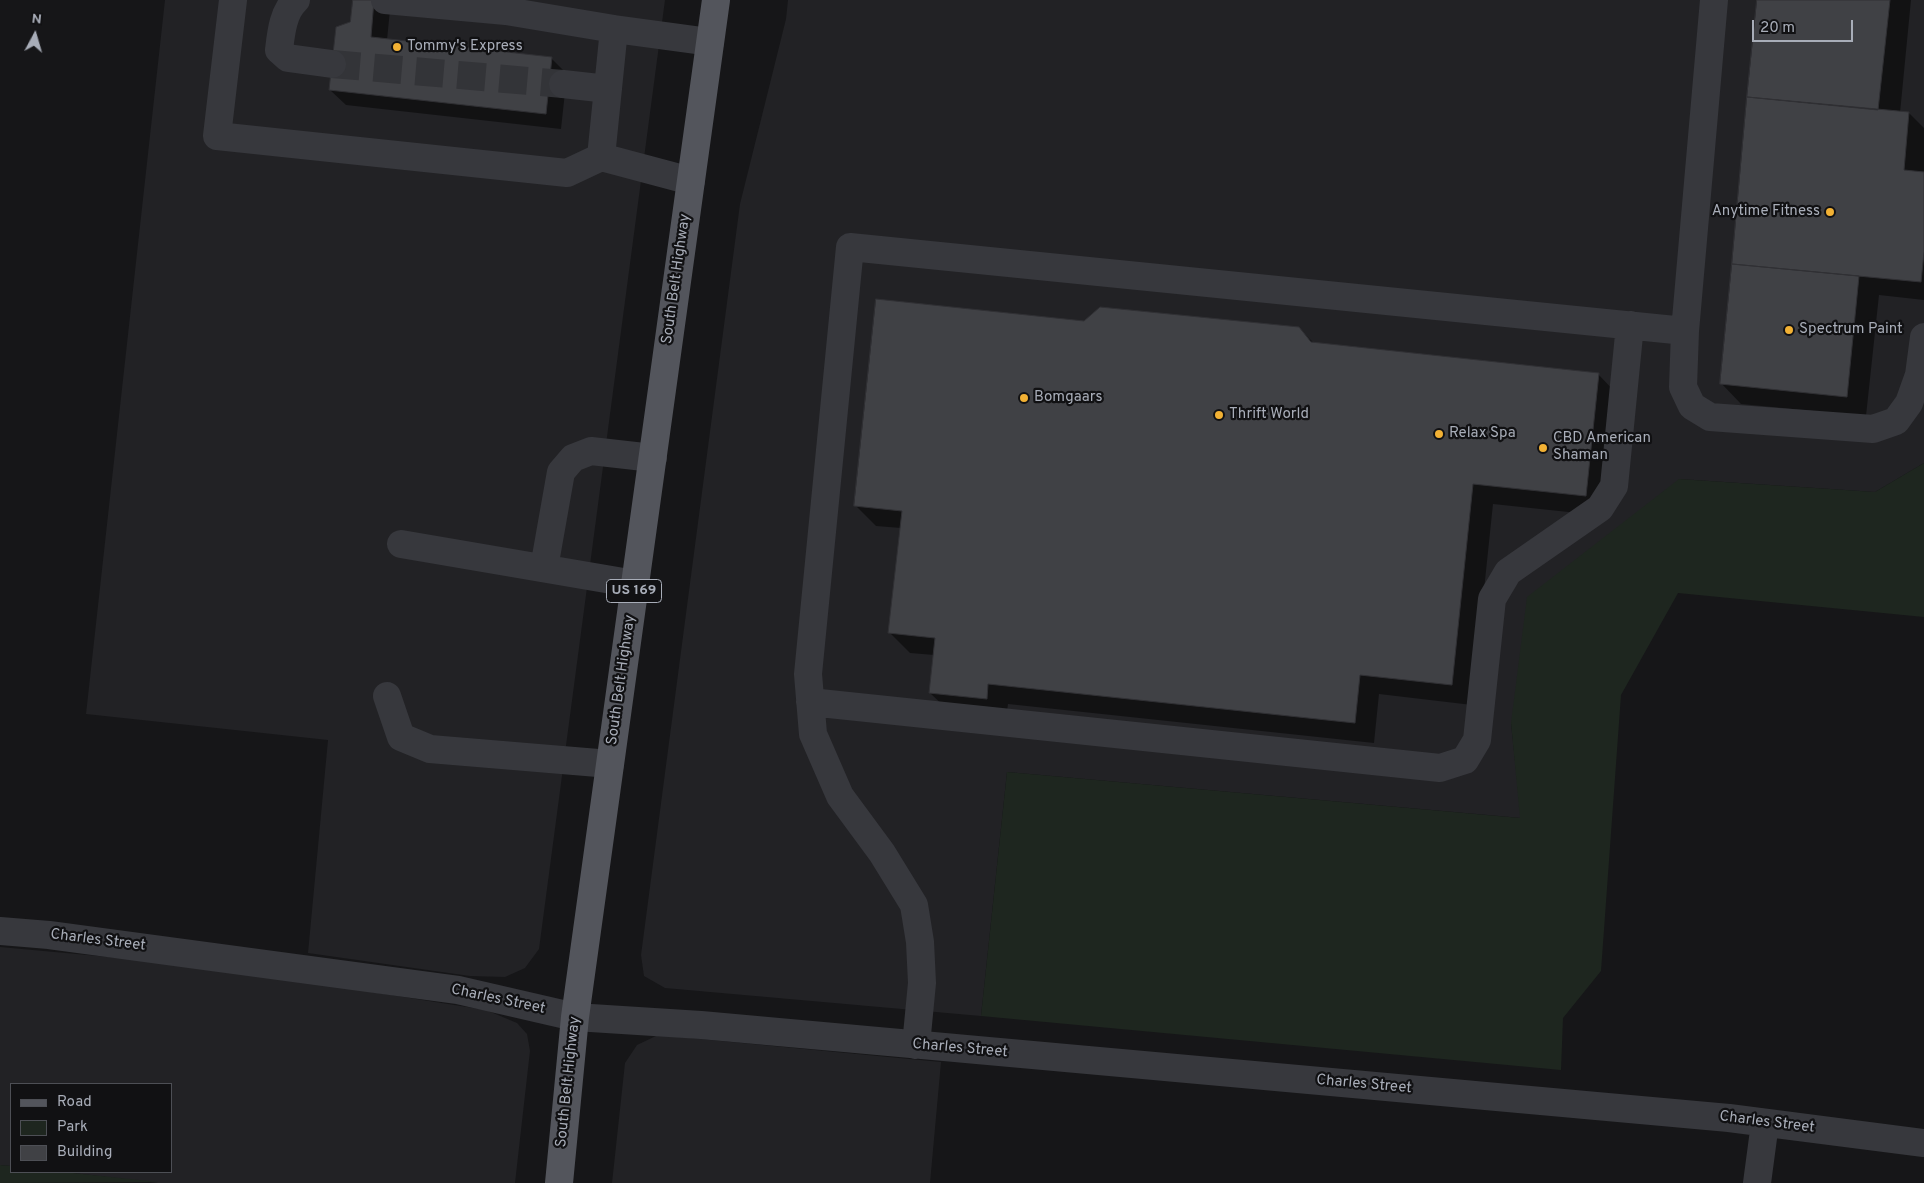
<!DOCTYPE html>
<style>
body{margin:0}
#map{position:relative;width:1924px;height:1183px;overflow:hidden;background:#161618;font-family:Overpass,sans-serif}
canvas{display:block}
.legend{position:absolute;left:10px;top:1083px;width:162px;height:90px;box-sizing:border-box;background:#111113;border:1px solid #4d4f55;margin:0;padding:6px 9px;list-style:none;font-size:15px;color:#a8adb8}
.legend li{display:flex;align-items:center;gap:10px;height:25px}
.legend b{width:25px;border:1px solid #4d4f55}
.north{position:absolute;left:10px;top:10px;width:50px;height:50px;-webkit-text-stroke:4px #111113;paint-order:stroke;rotate:6deg;font-size:14px;font-weight:700;line-height:20px;text-align:center;color:#a8adb8}
.north::after{content:'';display:block;margin:auto;width:18px;height:22px;background:#a8adb8;clip-path:polygon(50% 0,100% 100%,50% 72%,0 100%)}
.scale{position:absolute;left:1752px;top:20px;width:101px;height:22px;box-sizing:border-box;border:2px solid #a8adb8;border-top:0;padding-left:6px;font-size:15px;line-height:18px;white-space:nowrap;color:#a8adb8;-webkit-text-stroke:4px #111113;paint-order:stroke}
</style>
<div id="map">
<canvas width="1924" height="1183"></canvas>
<ul class="legend">
<li><b style="height:6px;background:#53555c"></b>Road</li>
<li><b style="height:14px;background:#1e261f"></b>Park</li>
<li><b style="height:14px;background:#404145"></b>Building</li>
</ul>
<div class="north">N</div>
<div class="scale">20 m</div>
</div>
<script>
const g = document.querySelector('canvas').getContext('2d');
g.lineJoin = 'round';
function fill(path, color) {
  g.fillStyle = color;
  g.fill(path, 'evenodd');
}
function trace(path, color, width, dash) {
  g.strokeStyle = color;
  g.lineWidth = width;
  g.lineCap = dash ? 'butt' : 'round';
  g.setLineDash(dash || []);
  g.stroke(path);
}
function drawText(font, color, halo, rows, align = 'center') {
  g.font = font + ' Overpass,sans-serif';
  g.lineWidth = 4.5;
  g.setLineDash([]);
  g.textBaseline = 'middle';
  g.strokeStyle = halo;
  g.fillStyle = color;
  for (const [text, x, y, turn = 0] of rows) {
    g.save();
    g.translate(x, y);
    g.rotate((+turn || 0) * Math.PI / 180);
    g.textAlign = isNaN(turn) ? turn : align;
    if (halo) g.strokeText(text, 0, 0);
    g.fillText(text, 0, 0);
    g.restore();
  }
}
const built = new Path2D(`
 M 165,0 L 665,0 L 539,949 L 525,968 L 505,977 L 470,976 L 308,953 L 328,740 L 86,714 Z
 M 788,0 L 1924,0 L 1924,463 L 1875,492 L 1679,479 L 1511,723 L 1521,818 L 1007,772 L 981,1016 L 665,988 L 644,976 L 641,955 L 740,204 L 786,19 Z
 M 0,947 L 120,958 L 315,983 L 486,1010 L 517,1023 L 527,1034 L 530,1051 L 515,1183 L 158,1183 L 64,1172 L 171,1172 L 171,1084 L 11,1084 L 11,1166 L 0,1165 Z
 M 658,1035 L 941,1062 L 930,1183 L 612,1183 L 625,1063 L 637,1045 Z`);
const green = new Path2D(`
 M 1924,463 L 1924,617 L 1678,593 L 1621,695 L 1601,971 L 1563,1018 L 1561,1070 L 981,1016 L 1007,772 L 1520,818 L 1511,723 L 1527,597 L 1679,479 L 1875,492 Z
 M 0,1165 L 11,1166 L 11,1172 L 64,1172 L 158,1182 L 0,1183 Z`);
const shadow = new Path2D(`
 M 354,0 L 391,0 L 387,40 L 551,58 L 567,74 L 561,129 L 346,105 L 330,90 L 352,23 Z
 M 1759,0 L 1911,0 L 1900,113 L 1909,113 L 1924,128 L 1924,300 L 1879,295 L 1866,416 L 1741,404 L 1721,383 Z
 M 1084,322 L 1298,328 L 1315,344 L 1598,374 L 1618,395 L 1606,516 L 1493,504 L 1472,705 L 1379,694 L 1374,743 L 1008,704 L 1006,719 L 951,713 L 930,693 L 934,655 L 910,653 L 890,633 L 901,528 L 876,526 L 855,505 Z`);
const building = new Path2D(`
 M 353,0 L 374,0 L 371,37 L 552,57 L 546,114 L 329,90 L 336,27 L 350,22 Z
 M 1757,0 L 1890,0 L 1878,110 L 1747,97 Z
 M 1747,97 L 1909,112 L 1904,170 L 1924,172 L 1924,252 L 1921,282 L 1732,264 Z
 M 1732,264 L 1859,276 L 1847,397 L 1720,384 Z
 M 876,299 L 1084,321 L 1100,307 L 1299,327 L 1311,342 L 1599,373 L 1586,496 L 1473,484 L 1452,685 L 1360,675 L 1355,723 L 988,684 L 987,699 L 929,693 L 935,638 L 888,633 L 902,511 L 854,506 Z`);
const minorTunnel = new Path2D(`
 M 332,64 L 563,84`);
const minor = new Path2D(`
 M 233,0 L 217,136 L 567,173 L 601,157
 M 296,0 C 283,12 281,33 279,50 L 288,58 L 332,64
 M 385,0 L 506,11 L 614,29
 M 563,84 L 608,89
 M 691,181 L 601,157 L 614,29 L 710,42
 M 1685,331 L 1683,387 L 1692,406 L 1710,417 L 1873,429 L 1896,421 L 1909,403 L 1919,375 L 1924,337
 M 401,544 L 635,584
 M 544,568 L 561,472 L 573,458 L 591,451 L 653,458
 M 387,696 L 401,737 L 430,749 L 610,764
 M 810,702 L 1440,768 L 1465,760 L 1477,740 L 1492,599 L 1508,572 L 1600,508 L 1614,486 L 1630,325
 M 0,931 L 49,935 L 458,990 L 575,1017 L 701,1025 L 1729,1118 L 1924,1143
 M 916,1045 L 922,983 L 920,942 L 914,905 L 882,853 L 840,796 L 813,734 L 808,674 L 850,247 L 1685,331 L 1714,0
 M 1757,1183 L 1765,1123`);
const major = new Path2D(`
 M 559,1183 L 575,1017 L 716,0`);
const markers = [
 [397,47,5,"#f2b134"],
 [1830,212,5,"#f2b134"],
 [1789,330,5,"#f2b134"],
 [1024,398,5,"#f2b134"],
 [1219,415,5,"#f2b134"],
 [1439,434,5,"#f2b134"],
 [1543,448,5,"#f2b134"]
];
const shields = [
 [634,591,55]
];
const shieldNames = [
 ["US 169",634,591]
];
const poiNames = [
 ["Tommy's Express",407,47],
 ["Anytime Fitness",1820,212,"right"],
 ["Spectrum Paint",1799,330],
 ["Bomgaars",1034,398],
 ["Thrift World",1229,415],
 ["Relax Spa",1449,434],
 ["CBD American",1553,439],
 ["Shaman",1553,456]
];
const streetNames = [
 ["South Belt Highway",677,279,-82],
 ["South Belt Highway",622,680,-82],
 ["Charles Street",98,941,7],
 ["Charles Street",498,1000,12],
 ["Charles Street",960,1049,5],
 ["South Belt Highway",569,1082,-84],
 ["Charles Street",1364,1085,5],
 ["Charles Street",1767,1123,7]
];
fill(built, '#222225');
fill(green, '#1e261f');
fill(shadow, '#0007');
fill(building, '#404145');
trace(building, '#303034', 1);
trace(minorTunnel, '#333438', 28, [28, 14]);
trace(minor, '#37383d', 28);
trace(major, '#53555c', 28);
for (const [x, y, r, color] of markers) {
  const dot = new Path2D();
  dot.arc(x, y, r, 0, 2 * Math.PI);
  g.fillStyle = color;
  g.fill(dot);
  trace(dot, '#111113', 2);
}
for (const [x, y, w] of shields) {
  const box = new Path2D();
  box.roundRect(x - w / 2, y - 11.5, w, 23, 4);
  g.fillStyle = '#111113';
  g.fill(box);
  trace(box, '#a8adb8', 1);
}
drawText('bold 14px', '#a8adb8', null, shieldNames);
drawText('15px', '#a8adb8', '#111113', poiNames, 'left');
drawText('15px', '#a8adb8', '#111113', streetNames);
</script>
